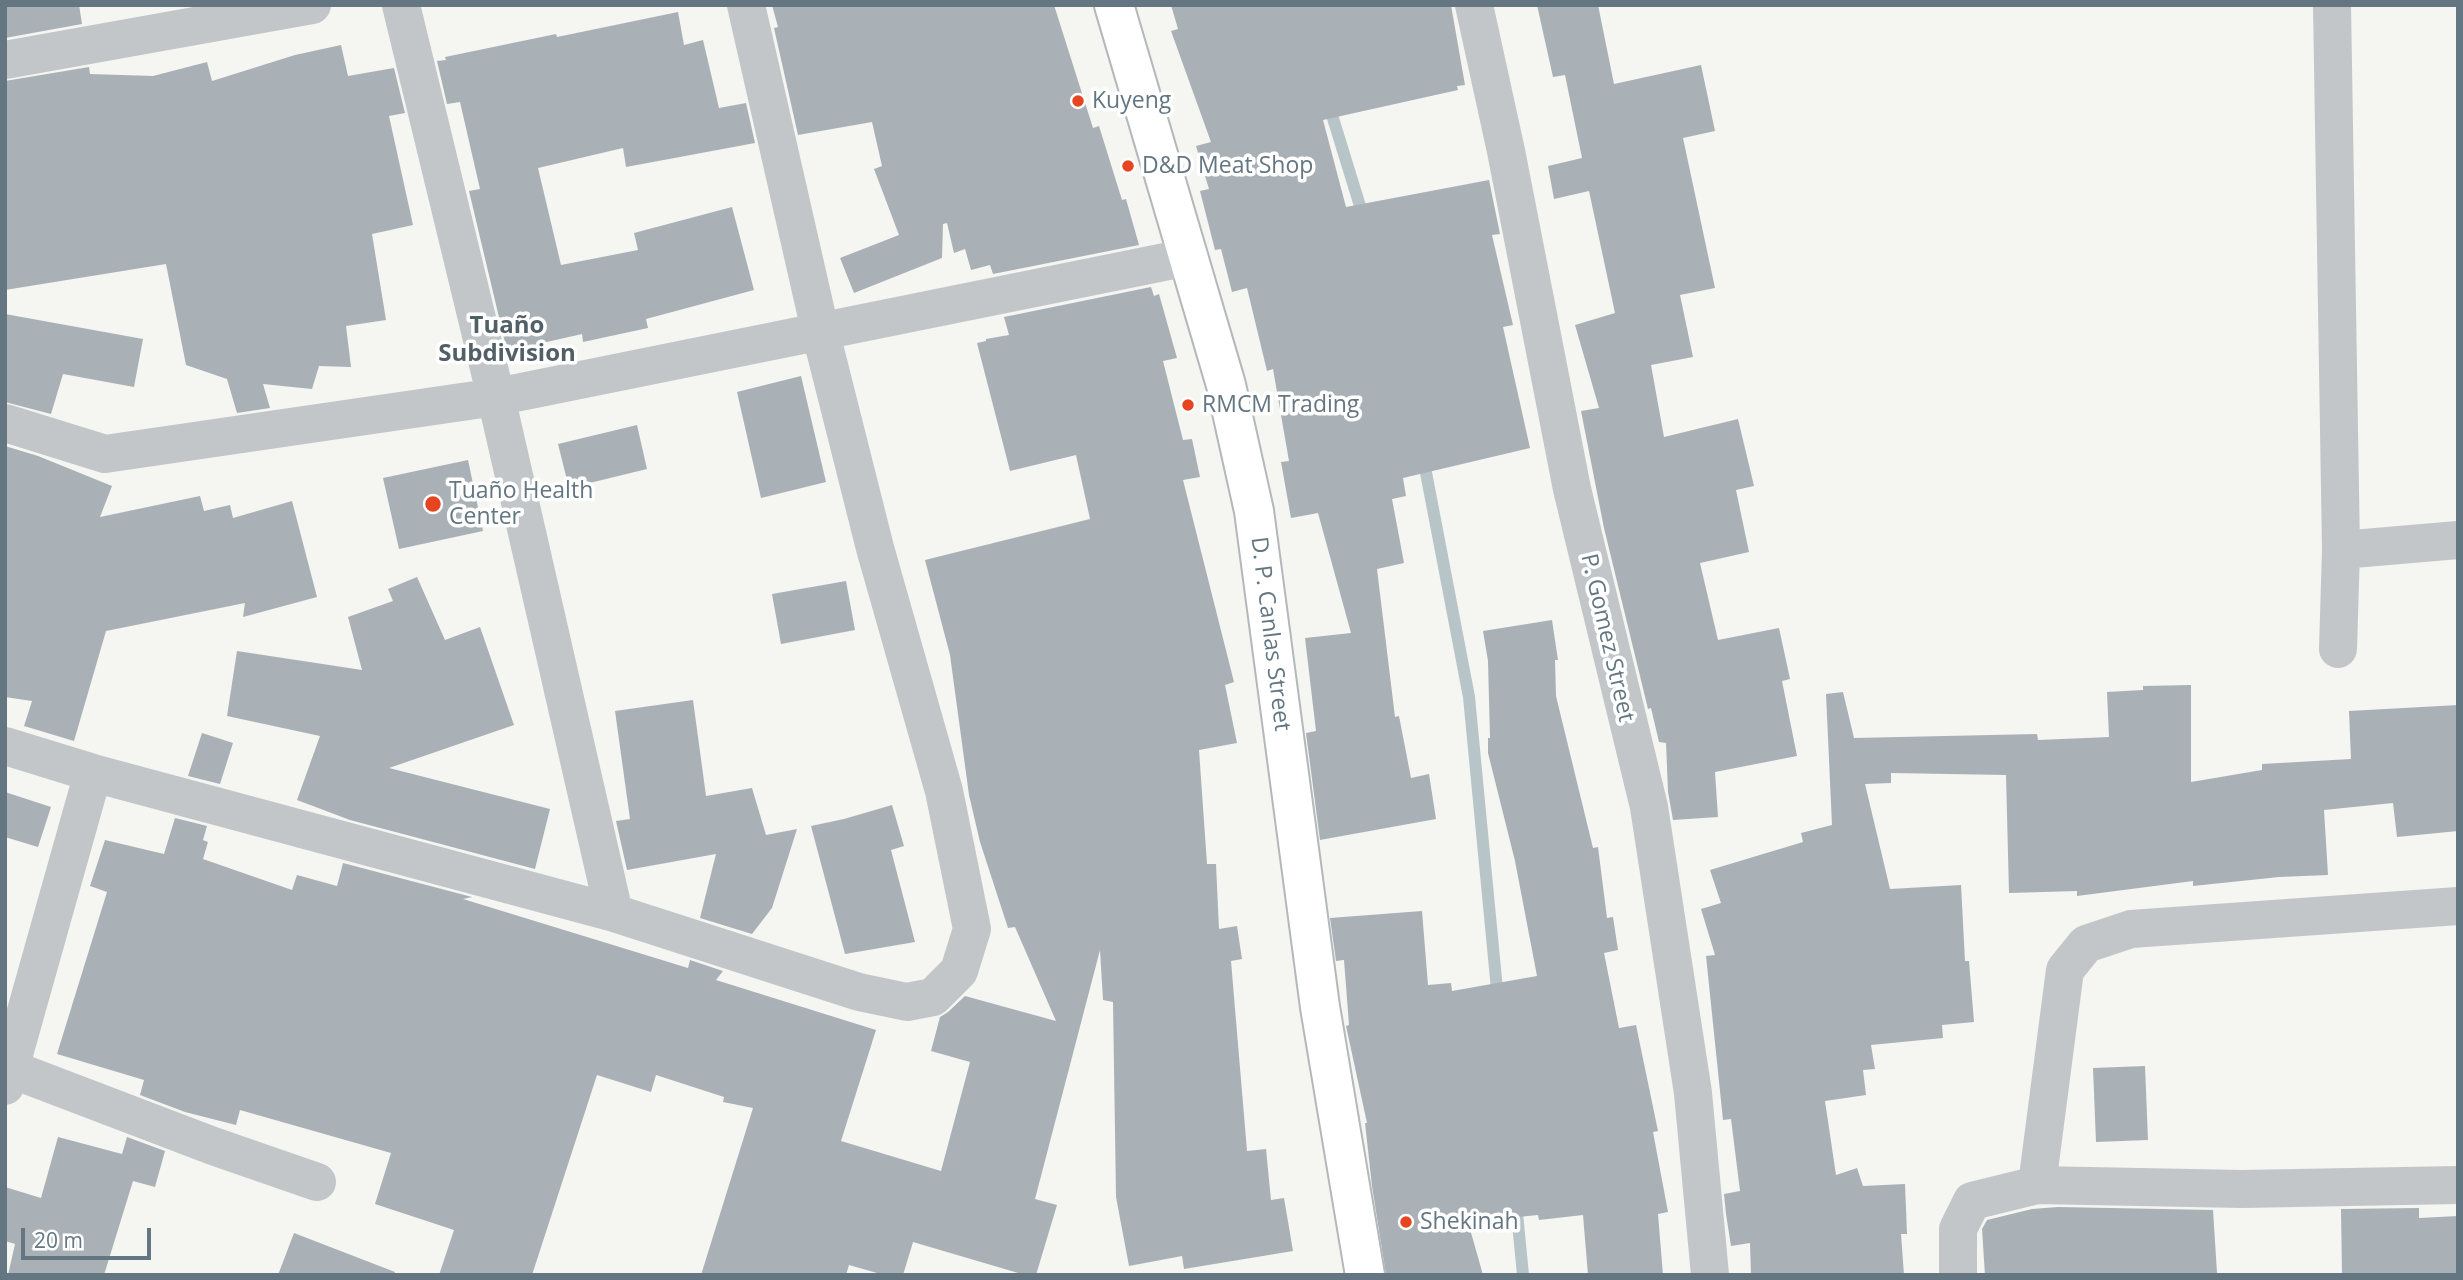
<!DOCTYPE html>
<meta charset="utf-8">
<style>
body{margin:0}
#map{position:relative;width:2463px;height:1280px;overflow:hidden;background:#f5f5f1;font-family:"Open Sans",sans-serif}
canvas{display:block}
.frame{position:absolute;inset:0;border:7px solid #637682;pointer-events:none}
.scale{position:absolute;left:21px;top:1228px;width:130px;height:32px;box-sizing:border-box;border:4px solid #637682;border-top:0;padding-left:9px;font-size:21px;line-height:24px;white-space:nowrap;color:#637682;-webkit-text-stroke:5px #fff;paint-order:stroke}
</style>
<div id="map">
<canvas width="2463" height="1280"></canvas>
<div class="frame"></div>
<div class="scale">20 m</div>
</div>
<script>
const g = document.querySelector('canvas').getContext('2d');
g.lineJoin = 'round';
function trace(path, color, width, dash) {
  g.strokeStyle = color;
  g.lineWidth = width;
  g.lineCap = dash ? 'butt' : 'round';
  g.setLineDash(dash || []);
  g.stroke(path);
}
function fill(path, color) {
  g.fillStyle = color;
  g.fill(path, 'evenodd');
}
function drawText(font, color, halo, rows, align = 'center') {
  g.font = font + ' "Open Sans",sans-serif';
  g.lineWidth = 7;
  g.setLineDash([]);
  g.textBaseline = 'middle';
  g.strokeStyle = halo;
  g.fillStyle = color;
  for (const [text, x, y, turn = 0] of rows) {
    g.save();
    g.translate(x, y);
    g.rotate((+turn || 0) * Math.PI / 180);
    g.textAlign = isNaN(turn) ? turn : align;
    if (halo) g.strokeText(text, 0, 0);
    g.fillText(text, 0, 0);
    g.restore();
  }
}
const stream = new Path2D(`
 M 1328,102 L 1364,219
 M 1423,457 L 1469,697 L 1498,1000
 M 1516,1203 L 1523,1275`);
const building = new Path2D(`
 M 5,5 L 79,5 L 82,24 L 5,38 Z
 M 772,5 L 1054,5 L 1093,128 L 1099,126 L 1122,200 L 1126,199 L 1139,245 L 993,274 L 990,265 L 971,270 L 965,249 L 954,253 L 947,223 L 943,224 L 942,258 L 854,293 L 840,258 L 899,235 L 874,169 L 882,166 L 872,122 L 798,135 L 774,28 L 778,27 Z
 M 1171,5 L 1451,5 L 1465,85 L 1457,86 L 1458,90 L 1323,120 L 1346,207 L 1489,180 L 1500,234 L 1492,235 L 1513,325 L 1503,327 L 1530,448 L 1403,478 L 1406,496 L 1392,499 L 1404,563 L 1377,569 L 1395,717 L 1399,716 L 1411,778 L 1429,774 L 1436,819 L 1320,840 L 1306,733 L 1316,731 L 1305,638 L 1351,633 L 1318,513 L 1291,518 L 1281,462 L 1289,461 L 1273,369 L 1267,371 L 1247,288 L 1232,292 L 1221,249 L 1215,250 L 1200,191 L 1209,189 L 1196,146 L 1211,142 L 1171,31 L 1178,29 Z
 M 1537,5 L 1598,5 L 1614,84 L 1701,65 L 1715,131 L 1683,138 L 1715,288 L 1680,295 L 1693,357 L 1651,365 L 1664,437 L 1738,419 L 1754,486 L 1736,490 L 1749,552 L 1700,563 L 1718,640 L 1779,628 L 1790,679 L 1782,681 L 1797,756 L 1715,772 L 1718,817 L 1673,820 L 1668,792 L 1666,743 L 1659,742 L 1651,708 L 1648,709 L 1604,528 L 1581,411 L 1599,408 L 1575,325 L 1615,313 L 1589,191 L 1554,199 L 1548,166 L 1582,158 L 1565,75 L 1553,77 Z
 M 678,12 L 684,45 L 703,40 L 719,108 L 746,103 L 755,143 L 626,167 L 623,148 L 538,168 L 561,265 L 638,250 L 634,233 L 732,207 L 754,290 L 646,319 L 648,328 L 583,342 L 582,334 L 507,351 L 469,191 L 480,189 L 460,102 L 447,104 L 437,61 L 446,60 L 445,57 L 556,34 L 557,37 Z
 M 341,45 L 348,76 L 394,68 L 405,113 L 389,116 L 413,225 L 372,234 L 386,320 L 346,326 L 351,367 L 319,366 L 312,389 L 263,384 L 270,408 L 237,413 L 227,379 L 186,365 L 166,264 L 5,290 L 5,81 L 89,67 L 90,74 L 153,76 L 207,62 L 212,81 L 295,55 Z
 M 1151,287 L 1154,296 L 1159,294 L 1177,358 L 1163,361 L 1183,440 L 1192,439 L 1200,477 L 1183,480 L 1234,682 L 1225,685 L 1237,743 L 1199,750 L 1207,864 L 1216,864 L 1219,929 L 1237,926 L 1242,959 L 1231,961 L 1247,1151 L 1266,1149 L 1271,1200 L 1284,1198 L 1293,1251 L 1184,1269 L 1182,1256 L 1129,1266 L 1116,1197 L 1113,1002 L 1103,1000 L 1100,950 L 1035,1199 L 1057,1205 L 1036,1275 L 1025,1275 L 913,1242 L 903,1275 L 884,1275 L 849,1265 L 846,1275 L 701,1275 L 753,1108 L 723,1102 L 724,1097 L 656,1075 L 651,1092 L 597,1075 L 532,1275 L 439,1275 L 454,1230 L 375,1204 L 391,1153 L 240,1110 L 236,1125 L 185,1112 L 140,1095 L 144,1080 L 57,1054 L 107,892 L 90,886 L 105,840 L 164,854 L 175,818 L 207,826 L 203,840 L 208,842 L 203,859 L 292,890 L 297,875 L 337,886 L 343,863 L 472,897 L 463,899 L 688,968 L 690,960 L 723,971 L 716,980 L 876,1030 L 841,1141 L 941,1171 L 970,1062 L 931,1051 L 940,1017 L 948,1012 L 965,996 L 1056,1021 L 1015,927 L 1008,928 L 980,842 L 969,795 L 950,655 L 925,560 L 1090,519 L 1076,455 L 1010,471 L 977,343 L 986,341 L 986,339 L 1009,335 L 1004,317 Z
 M 5,314 L 143,339 L 134,387 L 63,374 L 51,414 L 5,402 Z
 M 801,376 L 826,482 L 761,498 L 737,392 Z
 M 637,425 L 647,469 L 569,488 L 558,444 Z
 M 5,446 L 38,456 L 112,486 L 100,517 L 200,496 L 204,511 L 230,505 L 233,518 L 292,501 L 317,597 L 243,617 L 245,603 L 106,631 L 74,741 L 24,726 L 32,701 L 5,697 Z
 M 468,460 L 483,531 L 399,549 L 383,478 Z
 M 417,577 L 445,640 L 480,627 L 514,725 L 389,768 L 550,809 L 535,869 L 350,820 L 297,800 L 320,736 L 227,716 L 237,651 L 362,670 L 348,617 L 393,601 L 388,589 Z
 M 846,581 L 855,630 L 781,644 L 772,594 Z
 M 1552,620 L 1558,660 L 1555,660 L 1556,696 L 1593,848 L 1598,847 L 1607,918 L 1613,917 L 1618,950 L 1604,953 L 1619,1028 L 1636,1025 L 1658,1131 L 1653,1132 L 1668,1212 L 1658,1214 L 1663,1275 L 1588,1275 L 1583,1215 L 1539,1220 L 1538,1215 L 1468,1222 L 1483,1275 L 1386,1275 L 1372,1186 L 1365,1123 L 1367,1123 L 1346,1026 L 1349,1025 L 1344,960 L 1336,961 L 1330,918 L 1422,911 L 1428,985 L 1451,983 L 1452,991 L 1537,976 L 1515,861 L 1488,753 L 1488,738 L 1490,738 L 1488,661 L 1483,631 Z
 M 2191,685 L 2191,782 L 2262,770 L 2262,764 L 2351,759 L 2349,711 L 2458,705 L 2458,831 L 2397,837 L 2393,803 L 2324,810 L 2328,875 L 2279,877 L 2193,886 L 2193,881 L 2077,896 L 2077,891 L 2009,893 L 2006,775 L 1891,773 L 1891,783 L 1865,784 L 1890,889 L 1961,885 L 1965,961 L 1969,961 L 1974,1022 L 1942,1025 L 1943,1038 L 1871,1045 L 1875,1069 L 1863,1070 L 1866,1095 L 1825,1101 L 1836,1175 L 1857,1168 L 1863,1186 L 1905,1184 L 1907,1234 L 1901,1234 L 1904,1275 L 1751,1275 L 1750,1243 L 1731,1246 L 1726,1214 L 1724,1194 L 1740,1191 L 1731,1119 L 1723,1120 L 1706,956 L 1715,955 L 1701,909 L 1721,903 L 1710,870 L 1803,842 L 1801,833 L 1832,825 L 1826,694 L 1843,692 L 1854,738 L 2037,734 L 2038,740 L 2109,737 L 2107,692 L 2143,690 L 2143,686 Z
 M 693,700 L 706,796 L 752,788 L 766,835 L 797,829 L 772,908 L 752,934 L 700,918 L 716,854 L 627,870 L 616,821 L 630,819 L 615,711 Z
 M 202,733 L 233,743 L 220,784 L 188,776 Z
 M 5,792 L 51,807 L 38,847 L 5,837 Z
 M 892,805 L 904,846 L 891,850 L 915,942 L 845,954 L 811,826 L 844,819 Z
 M 2145,1066 L 2148,1140 L 2096,1142 L 2093,1068 Z
 M 58,1137 L 122,1154 L 127,1137 L 165,1151 L 155,1187 L 133,1181 L 104,1275 L 8,1275 L 15,1244 L 5,1241 L 5,1187 L 41,1198 Z
 M 2058,1207 L 2213,1210 L 2217,1273 L 2176,1275 L 1985,1275 L 1982,1229 L 1987,1220 L 2032,1209 Z
 M 2419,1208 L 2419,1218 L 2458,1216 L 2458,1275 L 2342,1275 L 2341,1209 Z
 M 294,1233 L 395,1272 L 394,1275 L 278,1275 Z`);
const minor = new Path2D(`
 M 401,5 L 496,397 L 614,913
 M 1474,5 L 1506,151 L 1572,489 L 1649,807 L 1693,1093 L 1710,1275
 M 2332,5 L 2341,550 L 2338,649
 M 5,60 L 312,5
 M 5,423 L 105,454 L 496,397 L 1189,257
 M 2341,550 L 2458,540
 M 5,746 L 93,773 L 614,913 L 859,992 L 907,1002 L 933,997 L 959,971 L 972,929 L 944,791 L 875,548 L 820,330 L 746,5
 M 11,1069 L 213,1146 L 317,1182
 M 5,1086 L 93,773
 M 2037,1185 L 2242,1189 L 2458,1185
 M 1958,1275 L 1958,1229 L 1972,1201 L 2037,1185 L 2065,970 L 2086,944 L 2131,929 L 2458,906`);
const major = new Path2D(`
 M 1114,5 L 1226,385 L 1254,511 L 1320,1007 L 1365,1275`);
const markers = [
 [1078,101,7,"#e54621"],
 [1128,166,7,"#e54621"],
 [1188,405,7,"#e54621"],
 [433,504,9,"#e54621"],
 [1406,1222,7,"#e54621"]
];
const poiNames = [
 ["Kuyeng",1092,101],
 ["D&D Meat Shop",1142,166],
 ["RMCM Trading",1202,405],
 ["Tuaño Health",449,491],
 ["Center",449,517],
 ["Shekinah",1420,1222]
];
const streetNames = [
 ["D. P. Canlas Street",1270,634,83],
 ["P. Gomez Street",1607,638,77]
];
const neighbourhoodNames = [
 ["Tuaño",507,326],
 ["Subdivision",507,354]
];
trace(stream, '#b7c5c8', 12);
fill(building, '#a9b1b6');
trace(major, '#b3b8bb', 42);
trace(minor, '#c2c6c9', 38);
trace(major, '#fff', 38);
for (const [x, y, r, color] of markers) {
  const dot = new Path2D();
  dot.arc(x, y, r, 0, 2 * Math.PI);
  g.fillStyle = color;
  g.fill(dot);
  trace(dot, '#fff', 2.5);
}
drawText('23px', '#637682', '#fff', poiNames, 'left');
drawText('23px', '#637682', '#fff', streetNames);
drawText('bold 24px', '#515f67', '#fff', neighbourhoodNames);
</script>
